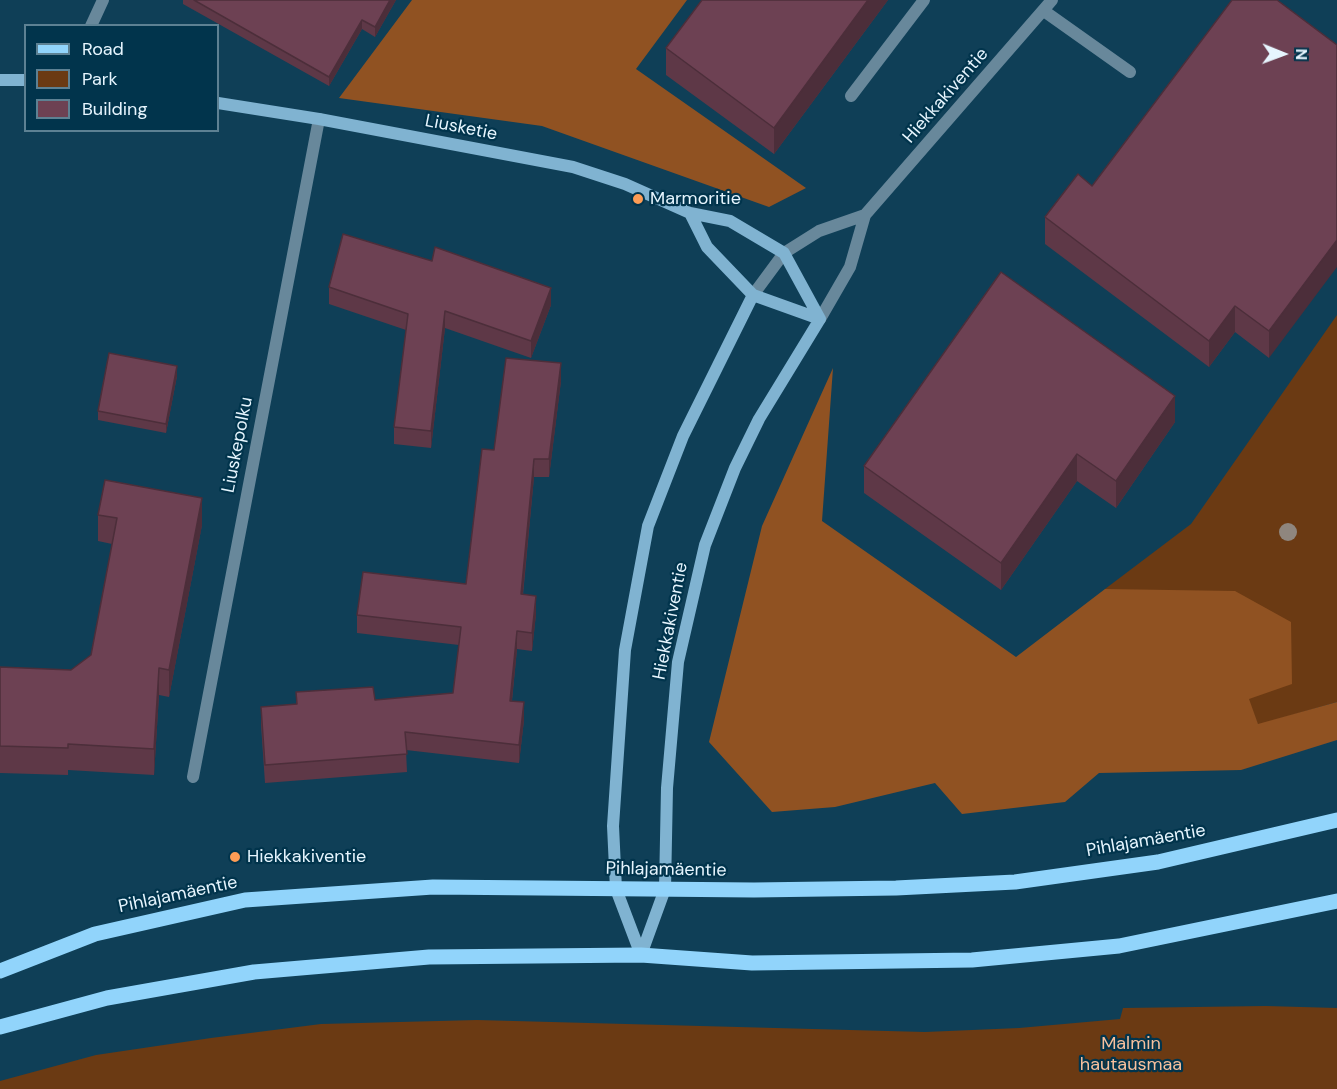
<!DOCTYPE html>
<meta charset="utf-8">
<style>
body{margin:0}
#map{position:relative;width:1337px;height:1089px;overflow:hidden;background:#0f3f57;font-family:"DM Sans",sans-serif}
canvas{display:block}
.legend{position:absolute;left:24px;top:24px;width:195px;height:108px;box-sizing:border-box;background:#01344c;border:2px solid #5d8193;margin:0;padding:8px 10px;list-style:none;font-size:18px;color:#e6f5fe}
.legend li{display:flex;align-items:center;gap:12px;height:30px}
.legend b{width:30px;border:2px solid #5d8193}
.north{position:absolute;left:1253px;top:24px;width:60px;height:60px;-webkit-text-stroke:4px #01344c;paint-order:stroke;rotate:91deg;font-size:16px;font-weight:700;line-height:24px;text-align:center;color:#e6f5fe}
.north::after{content:'';display:block;margin:auto;width:21px;height:27px;background:#e6f5fe;clip-path:polygon(50% 0,100% 100%,50% 72%,0 100%)}
</style>
<div id="map">
<canvas width="1337" height="1089"></canvas>
<ul class="legend">
<li><b style="height:8px;background:#91d4fb"></b>Road</li>
<li><b style="height:16px;background:#6b3a13"></b>Park</li>
<li><b style="height:16px;background:#6d4153"></b>Building</li>
</ul>
<div class="north">N</div>
</div>
<script>
const g = document.querySelector('canvas').getContext('2d');
g.lineJoin = 'round';
function fill(path, color) {
  g.fillStyle = color;
  g.fill(path, 'evenodd');
}
function trace(path, color, width, dash) {
  g.strokeStyle = color;
  g.lineWidth = width;
  g.lineCap = dash ? 'butt' : 'round';
  g.setLineDash(dash || []);
  g.stroke(path);
}
function drawText(font, color, halo, rows, align = 'center') {
  g.font = font + ' "DM Sans",sans-serif';
  g.lineWidth = 4.5;
  g.setLineDash([]);
  g.textBaseline = 'middle';
  g.strokeStyle = halo;
  g.fillStyle = color;
  for (const [text, x, y, turn = 0] of rows) {
    g.save();
    g.translate(x, y);
    g.rotate((+turn || 0) * Math.PI / 180);
    g.textAlign = isNaN(turn) ? turn : align;
    if (halo) g.strokeText(text, 0, 0);
    g.fillText(text, 0, 0);
    g.restore();
  }
}
const green = new Path2D(`
 M 1337,315 L 1337,702 L 1258,725 L 1248,699 L 1105,589 L 1191,524 Z
 M 1266,1006 L 1337,1008 L 1337,1089 L 0,1089 L 0,1081 L 96,1055 L 211,1038 L 321,1024 L 477,1020 L 925,1032 L 1019,1028 L 1120,1019 L 1123,1008 Z`);
const forest = new Path2D(`
 M 412,0 L 687,0 L 636,69 L 806,188 L 769,207 L 542,126 L 339,98 Z
 M 833,368 L 822,521 L 1016,657 L 1105,589 L 1235,591 L 1291,622 L 1292,684 L 1249,699 L 1258,724 L 1337,702 L 1337,740 L 1241,770 L 1099,773 L 1065,802 L 962,814 L 935,783 L 835,807 L 772,812 L 709,742 L 762,526 Z`);
const lane = new Path2D(`
 M 1044,11 L 1130,72
 M 851,96 L 924,0`);
const street = new Path2D(`
 M 91,26 L 103,0
 M 753,295 L 784,253 L 819,231 L 865,215
 M 820,319 L 850,267 L 865,215 L 1052,0
 M 193,777 L 319,119`);
const secondary = new Path2D(`
 M 0,80 L 26,80
 M 218,103 L 319,119 L 573,167 L 625,184 L 690,213 L 730,221 L 784,253 L 820,319
 M 690,213 L 707,247 L 753,295 L 820,319
 M 641,955 L 616,889 L 613,826 L 625,650 L 648,526 L 683,436 L 753,295
 M 641,955 L 665,889 L 667,788 L 678,662 L 705,545 L 735,468 L 759,419 L 820,319`);
const primary = new Path2D(`
 M 0,971 L 95,934 L 245,900 L 433,887 L 754,890 L 896,888 L 1015,882 L 1158,862 L 1337,820
 M 0,1027 L 107,998 L 254,972 L 429,957 L 641,955 L 752,963 L 972,960 L 1119,946 L 1337,901`);
const trees = [
 [1288,532]
];
const wall = new Path2D(`
 M 183,0 L 396,0 L 375,37 L 362,29 L 329,86 L 183,4 Z
 M 702,0 L 888,0 L 774,154 L 666,75 L 666,48 Z
 M 1277,0 L 1269,358 L 1235,332 L 1209,367 L 1045,244 L 1045,217 L 1092,186 Z
 M 329,287 L 551,305 L 531,358 L 445,328 L 431,448 L 394,444 L 394,427 L 406,330 L 329,304 Z
 M 177,376 L 166,433 L 98,420 L 98,411 Z
 M 561,381 L 549,477 L 534,477 L 523,595 L 536,614 L 532,651 L 517,649 L 512,701 L 524,720 L 519,763 L 406,750 L 407,772 L 265,783 L 261,725 L 261,707 L 296,704 L 296,692 L 375,700 L 453,693 L 459,645 L 357,633 L 357,615 L 466,584 L 494,450 Z
 M 1175,422 L 1116,508 L 1077,481 L 1001,590 L 864,493 L 864,466 Z
 M 98,515 L 202,525 L 169,697 L 159,695 L 154,775 L 68,770 L 68,775 L 0,773 L 0,667 L 71,670 L 91,655 L 112,544 L 98,541 Z`);
const shadedWall = new Path2D(`
 M 390,0 L 396,0 L 375,37 L 375,27 Z
 M 868,0 L 888,0 L 774,154 L 774,128 Z
 M 362,20 L 362,29 L 329,86 L 329,77 Z
 M 1337,240 L 1337,267 L 1269,358 L 1269,331 Z
 M 551,288 L 551,305 L 531,358 L 531,341 Z
 M 1235,306 L 1235,332 L 1209,367 L 1209,341 Z
 M 445,311 L 445,328 L 431,448 L 431,431 Z
 M 561,363 L 561,381 L 549,477 L 549,459 Z
 M 177,366 L 177,376 L 166,433 L 166,424 Z
 M 1175,396 L 1175,422 L 1116,508 L 1116,481 Z
 M 1077,454 L 1077,481 L 1001,590 L 1001,563 Z
 M 534,459 L 534,477 L 521,612 L 521,594 Z
 M 202,498 L 202,525 L 169,697 L 169,670 Z
 M 536,596 L 536,614 L 532,651 L 532,633 Z
 M 517,631 L 517,649 L 510,719 L 510,701 Z
 M 159,668 L 159,695 L 154,775 L 154,749 Z
 M 524,702 L 524,720 L 519,763 L 519,745 Z`);
const building = new Path2D(`
 M 194,0 L 390,0 L 375,27 L 362,20 L 329,77 Z
 M 702,0 L 868,0 L 774,128 L 666,48 Z
 M 1232,0 L 1277,0 L 1337,45 L 1337,240 L 1269,331 L 1235,306 L 1209,341 L 1045,217 L 1078,174 L 1092,186 Z
 M 343,234 L 432,261 L 435,247 L 551,288 L 531,341 L 445,311 L 431,431 L 394,427 L 408,314 L 329,287 Z
 M 1001,272 L 1175,396 L 1116,481 L 1077,454 L 1001,563 L 864,466 Z
 M 109,353 L 177,366 L 166,424 L 98,411 Z
 M 506,358 L 561,363 L 549,459 L 534,459 L 521,594 L 536,596 L 532,633 L 517,631 L 510,701 L 524,702 L 519,745 L 405,732 L 407,754 L 265,765 L 261,707 L 297,704 L 296,692 L 373,687 L 375,700 L 453,693 L 461,627 L 357,615 L 363,572 L 466,584 L 482,449 L 494,450 Z
 M 105,480 L 202,498 L 169,670 L 159,668 L 154,749 L 68,744 L 68,748 L 0,746 L 0,667 L 71,670 L 91,655 L 117,518 L 98,515 Z`);
const markers = [
 [638,199,6,"#fd9c55"],
 [235,857,6,"#fd9c55"]
];
const streetNames = [
 ["Hiekkakiventie",946,96,-49],
 ["Liusketie",461,128,11],
 ["Liuskepolku",238,445,-79],
 ["Hiekkakiventie",671,621,-79],
 ["Pihlajamäentie",1146,841,-10],
 ["Pihlajamäentie",666,870,1],
 ["Pihlajamäentie",178,895,-12]
];
const poiNames = [
 ["Marmoritie",650,199],
 ["Hiekkakiventie",247,857]
];
const parkNames = [
 ["Malmin",1131,1044],
 ["hautausmaa",1131,1065]
];
fill(green, '#6b3a13');
fill(forest, '#905222');
trace(lane, '#68889b', 12);
trace(street, '#68889b', 12);
trace(secondary, '#80b3d1', 12);
trace(primary, '#91d4fb', 15);
g.fillStyle = '#8f867e';
for (const [x, y] of trees) {
  g.beginPath();
  g.arc(x, y, 9, 0, 2 * Math.PI);
  g.fill();
}
fill(wall, '#5e3847');
fill(shadedWall, '#4c2e3a');
fill(building, '#6d4153');
trace(building, '#4c2e3a', 1.5);
for (const [x, y, r, color] of markers) {
  const dot = new Path2D();
  dot.arc(x, y, r, 0, 2 * Math.PI);
  g.fillStyle = color;
  g.fill(dot);
  trace(dot, '#01344c', 2);
}
drawText('18px', '#e6f5fe', '#01344c', streetNames);
drawText('18px', '#e6f5fe', '#01344c', poiNames, 'left');
drawText('18px', '#f8c19d', '#01344c', parkNames);
</script>
